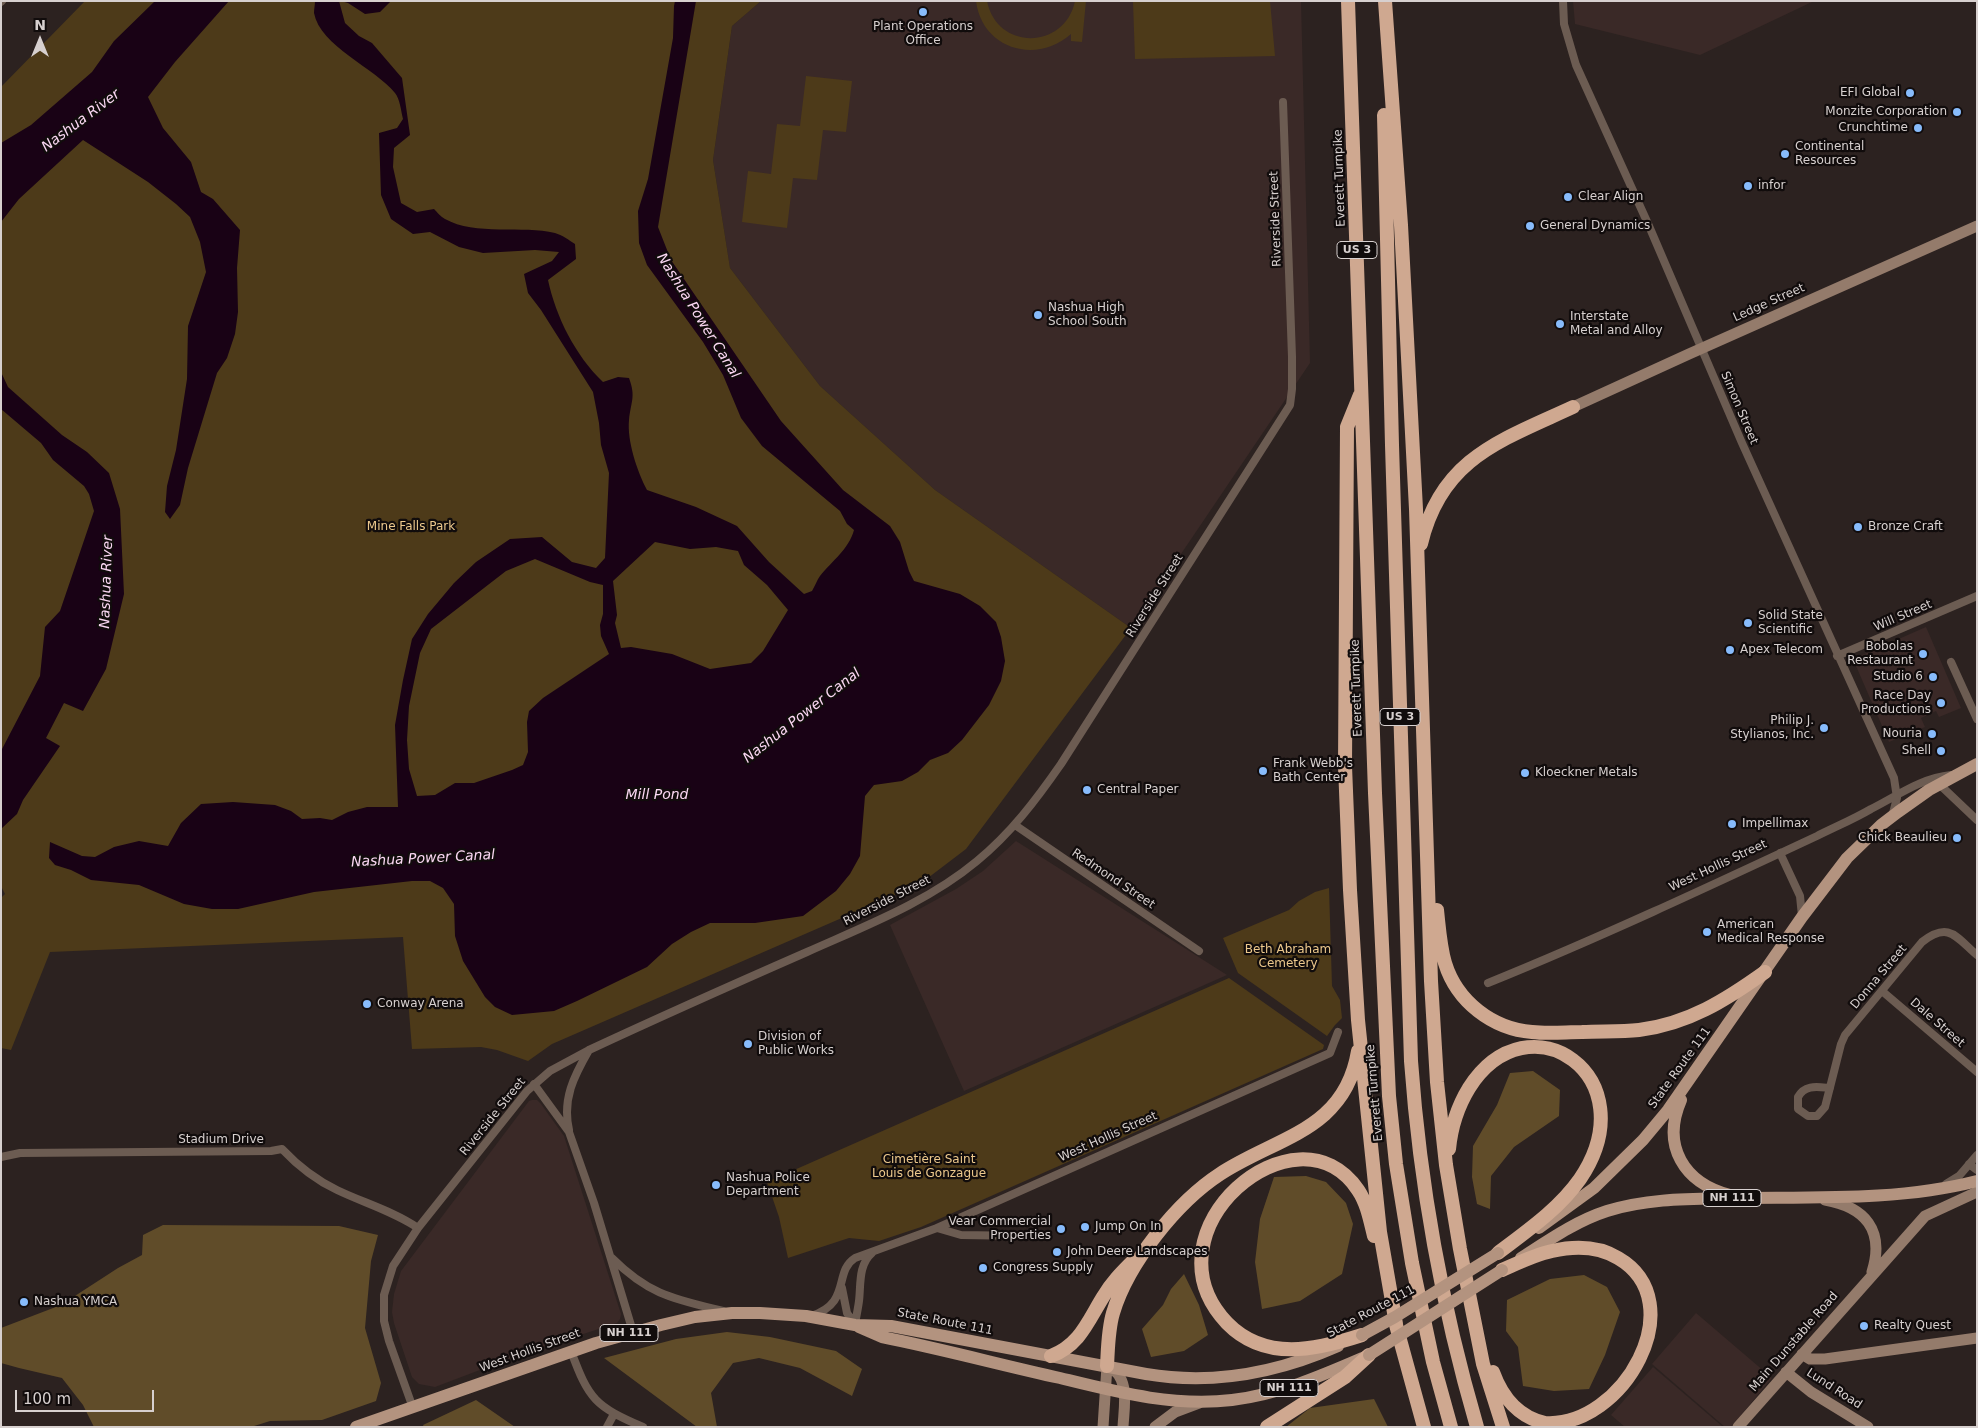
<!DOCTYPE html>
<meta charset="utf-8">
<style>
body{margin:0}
#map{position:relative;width:1978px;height:1428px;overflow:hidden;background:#2c2220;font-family:"DejaVu Sans",sans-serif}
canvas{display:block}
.frame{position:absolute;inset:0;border:2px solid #d7d0cf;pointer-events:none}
.north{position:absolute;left:15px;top:15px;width:50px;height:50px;-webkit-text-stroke:4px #110c0c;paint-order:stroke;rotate:0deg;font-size:14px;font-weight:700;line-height:20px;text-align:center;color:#d7d0cf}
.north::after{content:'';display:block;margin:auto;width:18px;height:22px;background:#d7d0cf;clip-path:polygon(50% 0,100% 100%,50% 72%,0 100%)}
.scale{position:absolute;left:15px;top:1390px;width:139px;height:22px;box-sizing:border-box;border:2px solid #d7d0cf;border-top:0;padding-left:6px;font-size:15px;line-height:18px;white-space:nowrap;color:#d7d0cf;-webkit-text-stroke:4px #110c0c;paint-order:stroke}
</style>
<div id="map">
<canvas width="1978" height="1428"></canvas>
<div class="frame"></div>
<div class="north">N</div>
<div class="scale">100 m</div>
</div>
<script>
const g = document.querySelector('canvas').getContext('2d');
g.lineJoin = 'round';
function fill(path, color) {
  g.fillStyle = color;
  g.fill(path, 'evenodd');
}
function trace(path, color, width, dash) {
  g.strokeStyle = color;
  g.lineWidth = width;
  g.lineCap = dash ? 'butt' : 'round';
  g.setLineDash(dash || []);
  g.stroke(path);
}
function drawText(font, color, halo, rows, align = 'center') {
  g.font = font + ' "DejaVu Sans",sans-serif';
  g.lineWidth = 4.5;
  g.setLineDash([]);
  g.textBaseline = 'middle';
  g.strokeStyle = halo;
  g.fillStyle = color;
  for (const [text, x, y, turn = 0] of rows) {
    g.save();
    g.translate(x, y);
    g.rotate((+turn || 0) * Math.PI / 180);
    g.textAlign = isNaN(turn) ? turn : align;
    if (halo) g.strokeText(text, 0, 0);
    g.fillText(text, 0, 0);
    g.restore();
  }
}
const built = new Path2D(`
 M 761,1 L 1301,1 L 1310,363 L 1131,628 L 935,490 L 820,386 L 730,268 L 713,160 L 732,26 Z
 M 1573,1 L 1814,1 L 1700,55 L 1575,24 Z
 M 1926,627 L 1961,708 L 1939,717 L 1936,711 L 1921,718 L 1925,727 L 1889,742 L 1853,659 Z
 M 1016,841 L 1227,975 L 964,1091 L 890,925 L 956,889 L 983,871 Z
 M 532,1100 L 537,1100 L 541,1104 L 564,1136 L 621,1314 L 620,1319 L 617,1323 L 522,1354 L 435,1387 L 419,1384 L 412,1377 L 394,1323 L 392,1312 L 394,1294 L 401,1271 L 529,1101 Z
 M 1696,1313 L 1772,1378 L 1731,1427 L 1725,1427 L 1652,1364 Z
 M 1653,1367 L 1723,1427 L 1625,1427 L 1611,1415 Z`);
const green = new Path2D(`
 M 85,1 L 761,1 L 732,26 L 713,160 L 730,268 L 820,386 L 935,490 L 1131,628 L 966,849 L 920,884 L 552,1044 L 528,1061 L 497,1050 L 481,1047 L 412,1049 L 403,937 L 50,952 L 11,1050 L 1,1048 L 1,898 L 5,894 L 1,886 L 1,87 Z
 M 976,1 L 987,1 C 997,51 1065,50 1075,1 L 1086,1 L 1082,42 L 1071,41 L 1071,34 C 1036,65 982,49 976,1 Z
 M 1133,1 L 1270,1 L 1275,56 L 1135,59 Z
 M 806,76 L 852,81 L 846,132 L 823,130 L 817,180 L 793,178 L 787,228 L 742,222 L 748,171 L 771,174 L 777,124 L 800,126 Z
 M 1329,888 L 1332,986 L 1340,1000 L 1342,1018 L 1335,1025 L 1327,1036 L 1238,973 L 1223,938 L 1289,910 L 1299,901 L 1315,892 Z
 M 1229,978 L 1324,1045 L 1323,1049 L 921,1227 L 879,1241 L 849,1238 L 788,1258 L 779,1217 L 767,1182 Z`);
const forest = new Path2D(`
 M 1533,1071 L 1560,1090 L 1559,1116 L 1514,1147 L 1491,1176 L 1490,1209 L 1477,1204 L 1472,1177 L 1473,1146 L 1497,1105 L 1510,1073 Z
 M 1306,1176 L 1326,1182 L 1346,1203 L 1353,1224 L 1342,1274 L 1300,1301 L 1262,1309 L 1255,1262 L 1260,1219 L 1274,1177 Z
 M 163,1225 L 339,1226 L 378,1235 L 371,1261 L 365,1328 L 381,1383 L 376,1401 L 322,1420 L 270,1421 L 251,1427 L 94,1427 L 83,1405 L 62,1378 L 19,1368 L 1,1363 L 1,1328 L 61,1305 L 118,1268 L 142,1255 L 143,1235 Z
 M 1184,1274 L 1199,1305 L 1208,1335 L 1184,1351 L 1151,1357 L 1142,1329 L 1163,1305 L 1171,1289 Z
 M 1584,1275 L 1607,1287 L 1620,1312 L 1605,1355 L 1589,1389 L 1554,1391 L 1523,1386 L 1518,1347 L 1506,1331 L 1507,1300 L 1550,1279 Z
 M 727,1332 L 770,1337 L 836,1351 L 862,1369 L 852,1396 L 800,1368 L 759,1358 L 733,1363 L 711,1393 L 717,1427 L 697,1427 L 604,1358 L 676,1339 Z
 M 1374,1399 L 1388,1427 L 1286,1427 L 1310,1408 Z
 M 476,1400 L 515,1427 L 424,1427 L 423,1425 Z`);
const water = new Path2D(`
 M 155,1 L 229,1 L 175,62 L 148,97 L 163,128 L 191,162 L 201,192 L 213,199 L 240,230 L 237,268 L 238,312 L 235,334 L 227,358 L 217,373 L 188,468 L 180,505 L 170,519 L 165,512 L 167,486 L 176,450 L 187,379 L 188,326 L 206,272 L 200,242 L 190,217 L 176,204 L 148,182 L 83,140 L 19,199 L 1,222 L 1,143 L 31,125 L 92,72 L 114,41 Z
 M 315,1 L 339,1 L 345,23 L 359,36 L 372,43 L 402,78 L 410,135 L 394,148 L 393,167 L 401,203 L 417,212 L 434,209 C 437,212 441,217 445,219 C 475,236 523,225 555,233 C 562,235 569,240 575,244 L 576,259 L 548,280 C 556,317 575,355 603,382 L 618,377 L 629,378 C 636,397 631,401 629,420 C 627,441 637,471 647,490 L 696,507 L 737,526 L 769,562 L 804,594 L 812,591 C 815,586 817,580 820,576 C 832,561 849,549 854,530 L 847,524 L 840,511 L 762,446 L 741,418 L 723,375 L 703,342 L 647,265 L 639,243 L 638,211 L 648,179 L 673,38 L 674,6 L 675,1 L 696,1 L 658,227 L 671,260 L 781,421 L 843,490 L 890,526 L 900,542 L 909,571 L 914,581 L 960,594 L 980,606 L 996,622 L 1001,637 L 1005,661 L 1001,681 L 989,705 L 962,740 L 948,753 L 930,760 L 918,772 L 902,781 L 874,785 L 865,796 L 860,856 L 850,874 L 836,891 L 803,916 L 755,923 L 710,923 L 691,932 L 672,944 L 647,967 L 577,1001 L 554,1011 L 512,1015 L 495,1007 L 485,997 L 463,961 L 455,936 L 454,904 L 443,888 L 430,881 L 412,881 L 314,892 L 238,909 L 212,909 L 184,904 L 139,885 L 91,880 L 71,870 L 55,865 L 49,858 L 50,842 L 82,856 L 95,857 L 114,847 L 139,841 L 168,846 L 181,823 L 201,804 L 233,802 L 275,805 L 291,811 L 302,819 L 320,818 L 332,820 L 348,812 L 367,807 L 398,807 L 395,725 L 403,680 L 412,639 L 428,614 L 454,583 L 476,562 L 510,539 L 542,537 L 572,562 L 596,568 L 605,558 L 609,473 L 601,445 L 599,423 L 593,392 L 541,310 L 528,293 L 524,274 L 552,261 L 559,252 L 535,250 L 483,253 L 459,247 L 430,232 L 413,234 L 391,219 L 381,195 L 379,133 L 397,128 L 403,119 C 401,111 400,99 395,93 C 375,68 320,46 314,13 C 314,9 315,5 315,1 ZM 655,542 L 690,549 L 716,547 L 738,551 L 744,565 L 767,585 L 788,610 L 763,651 L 751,663 L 710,669 L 672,654 L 631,647 L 621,648 L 615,623 L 617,615 L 613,581 ZM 535,559 L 590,582 L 603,585 L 603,614 L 600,625 L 601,636 L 609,654 L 543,698 L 529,711 L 527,722 L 528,752 L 523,765 L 512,770 L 474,783 L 455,783 L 435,795 L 417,796 L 409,769 L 407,740 L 409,706 L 420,653 L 431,629 L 506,571 Z
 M 341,1 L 391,1 L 380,12 L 365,14 L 348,3 Z
 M 1,372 L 8,387 L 62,435 L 87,452 L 109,473 L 120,509 L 124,594 L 106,669 L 83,711 L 64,703 L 46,738 L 60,746 L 23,800 L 17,814 L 1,829 L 1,751 L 40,676 L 45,627 L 60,611 L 94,511 L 89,494 L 84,486 L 53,460 L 41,443 L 1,409 Z`);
const street = new Path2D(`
 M 1563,1 L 1564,24 L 1576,65 L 1649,226 L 1742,443 L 1894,778 L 1897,798 L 1893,813
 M 1,2 L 2,1
 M 1837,656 L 1977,596
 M 1951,662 L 1977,719
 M 1939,784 L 1977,820
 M 1015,825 L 1199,951
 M 1780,853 L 1800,896 L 1802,916
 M 1488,983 C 1599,938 1708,887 1817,836 C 1835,827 1854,819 1871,809 C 1897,796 1921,778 1951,775
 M 1882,991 L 1977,1072
 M 534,1084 L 569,1132 L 594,1203 L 633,1332
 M 1830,1088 C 1818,1087 1805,1084 1798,1097 L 1798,1109 L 1808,1116 L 1817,1116 L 1825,1107 L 1841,1044 L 1845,1035 L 1922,942 C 1949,921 1956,937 1977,955
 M 569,1130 C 562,1099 574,1076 589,1050
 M 1,1157 L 20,1153 L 271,1151 L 282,1149 C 298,1166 316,1180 337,1190 C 364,1203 393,1211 418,1228
 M 1969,1164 L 1977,1170
 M 1946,1184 L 1959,1176 L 1977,1155
 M 937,1228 L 961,1235 L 1027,1236
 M 612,1258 C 649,1295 674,1299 723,1311
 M 842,1288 L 847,1313 L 855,1325
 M 811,1316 C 852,1303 833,1272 855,1258 L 937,1228 L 1330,1053 L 1338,1032
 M 855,1325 C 856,1317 858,1309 859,1301 C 861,1285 858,1265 872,1253
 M 571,1351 C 589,1400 595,1406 643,1427
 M 413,1408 L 389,1341 L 384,1321 L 384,1295 L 393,1266 L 418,1228 L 527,1091 L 550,1071 L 589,1050 C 662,1016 734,984 807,952 C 865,926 928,902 977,861 C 1011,833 1036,800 1061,764 L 1290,405 L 1292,389 L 1292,357 L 1283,102
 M 607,1427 L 614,1414`);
const secondary = new Path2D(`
 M 1573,407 L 1689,354 L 1977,226
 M 1825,1200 C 1865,1207 1885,1230 1872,1272
 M 1802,1354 L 1810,1359 L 1825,1359 L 1977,1338
 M 1786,1372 L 1811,1392 L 1868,1427
 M 1103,1427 L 1107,1366 C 1131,1376 1124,1406 1123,1427
 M 1155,1427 L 1175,1412 L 1199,1403
 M 1738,1427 L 1925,1216 L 1977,1192`);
const primary = new Path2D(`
 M 1681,1100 C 1661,1146 1684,1183 1730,1195
 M 1539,1228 L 1594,1188 L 1643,1140 L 1668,1110 L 1802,917 L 1847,858 L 1881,825 L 1898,812 L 1929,790 L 1977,764
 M 1521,1258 C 1549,1240 1576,1221 1607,1211 C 1649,1198 1692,1199 1735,1198 C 1816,1197 1898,1201 1977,1181
 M 859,1327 L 882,1337 C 942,1349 1001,1365 1060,1378 C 1117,1392 1173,1407 1232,1400 C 1280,1394 1321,1376 1365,1357
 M 356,1427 L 596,1343 L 661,1325 L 695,1317 L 732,1313 L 760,1313 L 806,1316 L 855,1325 L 891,1326 L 1146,1374 C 1211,1385 1277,1373 1338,1346`);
const highway = new Path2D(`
 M 1348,1 L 1375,793 L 1389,1096 L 1396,1164 L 1412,1263 L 1433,1362 L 1451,1427
 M 1385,1 L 1401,225 L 1416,509 L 1431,981 L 1437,1082 L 1446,1165 L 1460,1249 L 1483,1364 L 1503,1427
 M 1384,115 L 1392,445 L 1411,1061 C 1420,1186 1442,1307 1477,1427
 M 1360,395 L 1347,427 L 1345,766 L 1350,890 L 1358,1020 L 1380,1232 L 1396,1324
 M 1421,544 C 1441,458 1502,440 1573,407
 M 1437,910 C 1439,928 1440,946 1445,963 C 1457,1002 1493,1029 1532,1032 C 1549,1034 1566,1032 1582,1032 C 1601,1031 1620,1032 1639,1030 C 1688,1024 1726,1000 1765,972
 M 1449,1149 C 1451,1128 1458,1106 1469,1088 C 1529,994 1649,1077 1580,1179 C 1559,1209 1527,1231 1498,1253
 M 1396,1325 L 1424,1427
 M 1362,1335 C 1316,1350 1265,1362 1227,1323 C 1140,1231 1297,1099 1358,1190 C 1367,1203 1370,1220 1374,1236
 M 1051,1356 C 1080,1345 1088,1321 1103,1297 C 1111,1283 1122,1272 1133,1261
 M 1107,1366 C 1108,1349 1108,1330 1113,1313 C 1128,1263 1177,1202 1220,1174 C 1276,1137 1345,1131 1358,1051
 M 1493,1372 C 1502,1397 1519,1417 1545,1423 C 1623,1428 1694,1302 1618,1258 C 1598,1246 1574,1246 1552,1251 C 1534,1255 1518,1263 1502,1270
 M 1267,1427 L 1345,1377 L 1369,1355`);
const primaryBridge = new Path2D(`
 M 1362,1335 L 1395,1317 L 1498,1253
 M 1369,1355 L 1502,1270`);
const markers = [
 [923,12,5,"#87bbfb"],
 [1910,93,5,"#87bbfb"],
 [1957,112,5,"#87bbfb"],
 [1918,128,5,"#87bbfb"],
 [1785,154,5,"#87bbfb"],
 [1748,186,5,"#87bbfb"],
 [1568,197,5,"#87bbfb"],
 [1530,226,5,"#87bbfb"],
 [1038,315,5,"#87bbfb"],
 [1560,324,5,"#87bbfb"],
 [1858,527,5,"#87bbfb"],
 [1748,623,5,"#87bbfb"],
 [1730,650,5,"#87bbfb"],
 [1923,654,5,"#87bbfb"],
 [1933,677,5,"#87bbfb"],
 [1941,703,5,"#87bbfb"],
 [1824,728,5,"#87bbfb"],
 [1932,734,5,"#87bbfb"],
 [1941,751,5,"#87bbfb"],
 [1263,771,5,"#87bbfb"],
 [1525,773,5,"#87bbfb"],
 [1087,790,5,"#87bbfb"],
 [1732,824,5,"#87bbfb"],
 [1957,838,5,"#87bbfb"],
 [1707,932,5,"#87bbfb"],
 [367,1004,5,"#87bbfb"],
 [748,1044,5,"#87bbfb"],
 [716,1185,5,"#87bbfb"],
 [1085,1227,5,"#87bbfb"],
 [1061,1229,5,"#87bbfb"],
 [1057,1252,5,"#87bbfb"],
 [983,1268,5,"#87bbfb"],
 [24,1302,5,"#87bbfb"],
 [1864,1326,5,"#87bbfb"]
];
const shields = [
 [1357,250,40],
 [1400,717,40],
 [1732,1198,58],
 [629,1333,58],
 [1289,1388,58]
];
const shieldNames = [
 ["US 3",1357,250],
 ["US 3",1400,717],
 ["NH 111",1732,1198],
 ["NH 111",629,1333],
 ["NH 111",1289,1388]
];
const poiNames = [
 ["Plant Operations",923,27,"center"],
 ["Office",923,41,"center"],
 ["EFI Global",1900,93,"right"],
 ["Monzite Corporation",1947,112,"right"],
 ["Crunchtime",1908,128,"right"],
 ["Continental",1795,147],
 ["Resources",1795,161],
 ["infor",1758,186],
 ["Clear Align",1578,197],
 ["General Dynamics",1540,226],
 ["Nashua High",1048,308],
 ["School South",1048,322],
 ["Interstate",1570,317],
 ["Metal and Alloy",1570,331],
 ["Bronze Craft",1868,527],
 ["Solid State",1758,616],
 ["Scientific",1758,630],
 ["Bobolas",1913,647,"right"],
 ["Restaurant",1913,661,"right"],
 ["Apex Telecom",1740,650],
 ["Studio 6",1923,677,"right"],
 ["Race Day",1931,696,"right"],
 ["Productions",1931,710,"right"],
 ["Philip J.",1814,721,"right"],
 ["Stylianos, Inc.",1814,735,"right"],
 ["Nouria",1922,734,"right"],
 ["Shell",1931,751,"right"],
 ["Frank Webb's",1273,764],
 ["Bath Center",1273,778],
 ["Kloeckner Metals",1535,773],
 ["Central Paper",1097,790],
 ["Impellimax",1742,824],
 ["Chick Beaulieu",1947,838,"right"],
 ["American",1717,925],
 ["Medical Response",1717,939],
 ["Conway Arena",377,1004],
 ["Division of",758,1037],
 ["Public Works",758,1051],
 ["Nashua Police",726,1178],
 ["Department",726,1192],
 ["Vear Commercial",1051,1222,"right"],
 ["Properties",1051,1236,"right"],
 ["Jump On In",1095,1227],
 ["John Deere Landscapes",1067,1252],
 ["Congress Supply",993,1268],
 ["Nashua YMCA",34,1302],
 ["Realty Quest",1874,1326]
];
const streetNames = [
 ["Everett Turnpike",1340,178,-92],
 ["Riverside Street",1276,219,-92],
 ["Ledge Street",1769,303,-24],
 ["Simon Street",1739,408,67],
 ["Riverside Street",1155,596,-58],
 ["Will Street",1903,616,-23],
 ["Everett Turnpike",1357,688,-92],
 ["West Hollis Street",1718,866,-25],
 ["Redmond Street",1113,879,34],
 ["Riverside Street",887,901,-27],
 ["Donna Street",1879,977,-50],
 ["Dale Street",1937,1023,41],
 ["State Route 111",1680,1068,-54],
 ["Everett Turnpike",1375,1093,-95],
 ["Riverside Street",493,1117,-51],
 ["West Hollis Street",1108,1137,-24],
 ["Stadium Drive",221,1140],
 ["State Route 111",1371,1312,-28],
 ["State Route 111",945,1322,11],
 ["Main Dunstable Road",1794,1342,-49],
 ["West Hollis Street",530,1351,-20],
 ["Lund Road",1834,1389,33]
];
const parkNames = [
 ["Mine Falls Park",411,527],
 ["Beth Abraham",1288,950],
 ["Cemetery",1288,964],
 ["Cimetière Saint",929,1160],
 ["Louis de Gonzague",929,1174]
];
const waterNames = [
 ["Nashua River",81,121,-37],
 ["Nashua Power Canal",698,316,58],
 ["Nashua River",107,582,-88],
 ["Nashua Power Canal",802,716,-38],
 ["Mill Pond",657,795],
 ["Nashua Power Canal",423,859,-3]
];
fill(built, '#3a2927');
fill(green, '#4d3a19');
fill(forest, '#604c29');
fill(water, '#190215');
trace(street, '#6c5c52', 8);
trace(secondary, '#947b6b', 11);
trace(primary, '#b3937f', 12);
trace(highway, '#cfa890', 14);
trace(primaryBridge, '#b3937f', 12);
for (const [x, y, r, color] of markers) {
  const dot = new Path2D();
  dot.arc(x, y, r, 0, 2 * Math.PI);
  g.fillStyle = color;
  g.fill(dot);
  trace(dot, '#110c0c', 2);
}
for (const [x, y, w] of shields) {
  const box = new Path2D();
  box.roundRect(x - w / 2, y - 8.5, w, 17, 4);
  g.fillStyle = '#110c0c';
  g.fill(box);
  trace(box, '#d7d0cf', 1);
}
drawText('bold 11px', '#d7d0cf', null, shieldNames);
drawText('12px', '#d7d0cf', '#110c0c', poiNames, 'left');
drawText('12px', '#d7d0cf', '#110c0c', streetNames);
drawText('12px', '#edc98d', '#110c0c', parkNames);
drawText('italic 14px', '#fbd8f3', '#110c0c', waterNames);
</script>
